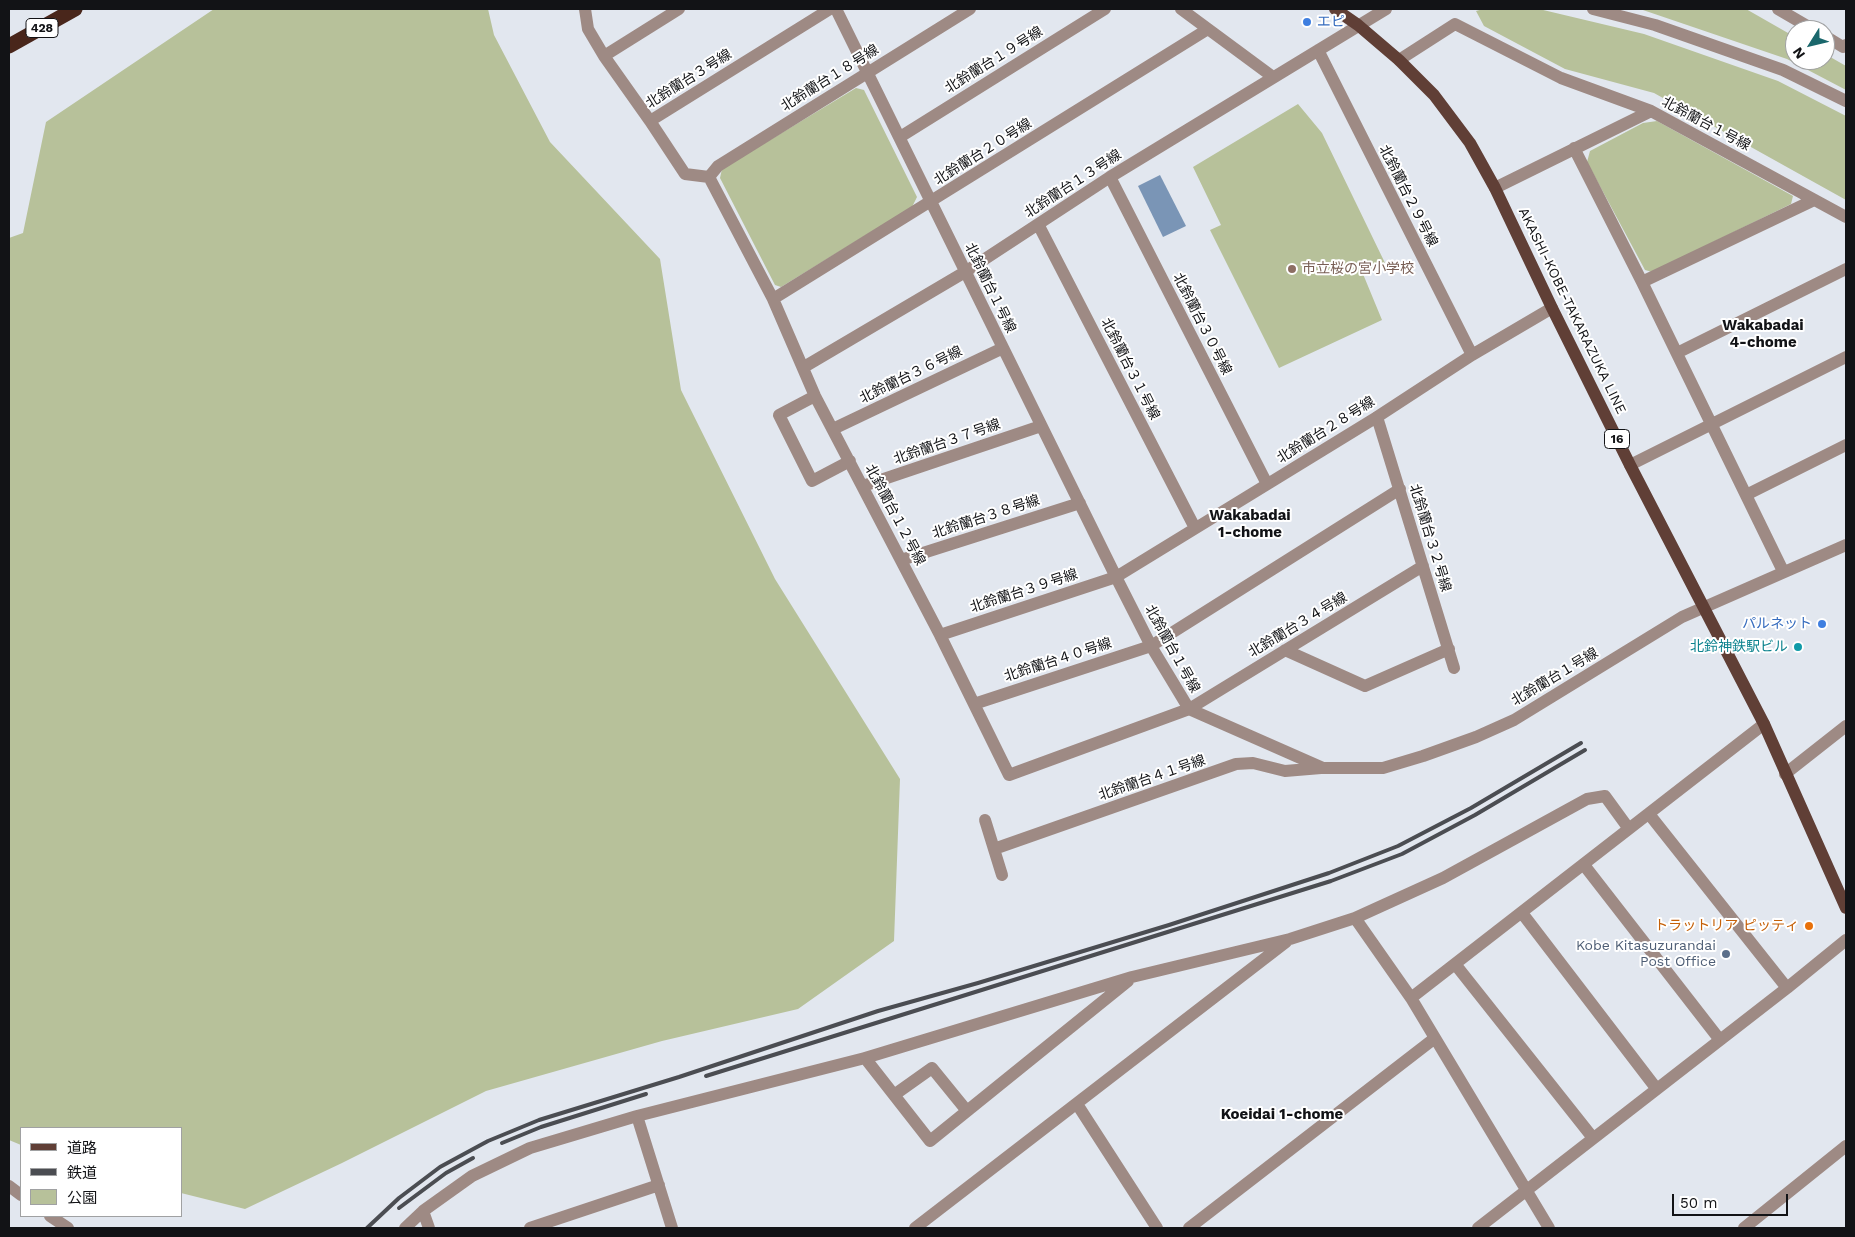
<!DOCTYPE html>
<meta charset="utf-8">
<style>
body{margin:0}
#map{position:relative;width:1855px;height:1237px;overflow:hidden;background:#e2e7ef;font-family:"Work Sans","Noto Sans JP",sans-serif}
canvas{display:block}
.frame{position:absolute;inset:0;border:10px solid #121316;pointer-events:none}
.legend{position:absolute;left:20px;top:1127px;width:162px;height:90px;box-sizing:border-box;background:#fff;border:1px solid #a0a1a2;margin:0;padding:6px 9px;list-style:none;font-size:15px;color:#121316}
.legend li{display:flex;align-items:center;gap:10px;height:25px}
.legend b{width:25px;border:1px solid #a0a1a2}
.north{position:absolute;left:1785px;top:20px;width:50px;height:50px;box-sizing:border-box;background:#fff;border:1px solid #a0a1a2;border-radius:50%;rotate:234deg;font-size:14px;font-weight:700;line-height:20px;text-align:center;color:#121316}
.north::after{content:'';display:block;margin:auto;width:18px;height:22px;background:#1a676c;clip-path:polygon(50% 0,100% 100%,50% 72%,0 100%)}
.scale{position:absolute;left:1672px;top:1194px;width:116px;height:22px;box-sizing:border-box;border:2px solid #121316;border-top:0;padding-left:6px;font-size:15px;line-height:18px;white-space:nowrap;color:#121316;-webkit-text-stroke:4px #fff;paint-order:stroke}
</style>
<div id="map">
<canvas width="1855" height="1237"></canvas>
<div class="frame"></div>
<ul class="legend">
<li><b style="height:6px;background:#603f36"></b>道路</li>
<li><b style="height:6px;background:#4b4d52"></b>鉄道</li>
<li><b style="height:14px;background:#b7c19a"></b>公園</li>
</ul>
<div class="north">N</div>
<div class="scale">50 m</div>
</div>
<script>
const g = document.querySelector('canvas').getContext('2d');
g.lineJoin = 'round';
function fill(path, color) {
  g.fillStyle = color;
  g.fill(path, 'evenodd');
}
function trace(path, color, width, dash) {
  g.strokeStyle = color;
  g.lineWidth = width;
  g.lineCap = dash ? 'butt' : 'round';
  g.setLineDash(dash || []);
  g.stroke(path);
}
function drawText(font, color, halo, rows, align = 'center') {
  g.font = font + ' "Work Sans","Noto Sans JP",sans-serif';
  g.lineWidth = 4;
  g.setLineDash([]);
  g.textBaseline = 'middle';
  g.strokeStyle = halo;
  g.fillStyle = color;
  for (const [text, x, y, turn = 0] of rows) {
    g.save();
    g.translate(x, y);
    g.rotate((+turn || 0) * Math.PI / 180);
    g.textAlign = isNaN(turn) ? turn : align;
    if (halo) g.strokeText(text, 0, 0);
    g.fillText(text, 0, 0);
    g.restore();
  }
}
const green = new Path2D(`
 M 214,9 L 488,9 L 494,35 L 550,142 L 660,259 L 681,390 L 775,579 L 900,779 L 894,941 L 798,1009 L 662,1041 L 486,1091 L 342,1163 L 245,1209 L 181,1193 L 181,1128 L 21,1128 L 21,1145 L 9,1140 L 9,238 L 23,233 L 46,122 Z
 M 1483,9 L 1539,9 L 1644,34 L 1778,81 L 1846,116 L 1846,200 L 1654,93 L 1565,69 L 1484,26 L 1476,11 Z
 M 1640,9 L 1746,9 L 1795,37 L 1795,60 L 1825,60 L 1825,54 L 1846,66 L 1846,90 L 1787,59 Z
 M 856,88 L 864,90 L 917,197 L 912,207 L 781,287 L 775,285 L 720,178 L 722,169 Z
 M 1298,104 L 1322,133 L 1385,263 L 1363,274 L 1382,320 L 1279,368 L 1210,230 L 1221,225 L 1193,167 Z
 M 1657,121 L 1793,196 L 1791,204 L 1652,272 L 1645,270 L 1587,162 L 1590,151 L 1643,123 Z`);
const water = new Path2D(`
 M 1160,175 L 1186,226 L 1163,237 L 1138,186 Z`);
const minor = new Path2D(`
 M 585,9 L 588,29 L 604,56 L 650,121 L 830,9
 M 836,9 L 1116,577 L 1151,646 L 1189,709 L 1323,768 L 1383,768 L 1423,756 L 1476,737 L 1514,720 L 1682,617 L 1846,545
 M 1181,9 L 1273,77
 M 1593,9 L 1655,25 L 1783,70 L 1846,101
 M 1778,9 L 1814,30
 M 1825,36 L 1843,47 L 1846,45
 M 1318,50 L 1472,355
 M 604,56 L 679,9
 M 1399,60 L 1455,24 L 1561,78 L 1651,111
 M 650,121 L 685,174 L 709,177 L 773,299 L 815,396 L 940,635 L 1009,775 L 1189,709 L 1423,566
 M 900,137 L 1105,9
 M 1574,148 L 1642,282 L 1783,571
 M 709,177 L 718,166 L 970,9
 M 1110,177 L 1267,484
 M 1495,188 L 1651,111 L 1846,217
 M 1038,224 L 1195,528
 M 1642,282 L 1814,200
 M 773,299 L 1208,29
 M 1677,353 L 1846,269
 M 804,367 L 965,272 L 1110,177 L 1386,9
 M 815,396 L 779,415 L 812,481 L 850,461
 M 1377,417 L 1454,668
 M 833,429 L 1003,348
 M 1630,465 L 1846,357
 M 863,486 L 1041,426
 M 1746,495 L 1846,445
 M 901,560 L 1080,503
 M 940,635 L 1116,577 L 1377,417 L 1472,355 L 1552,308
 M 1285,650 L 1365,686 L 1449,649
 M 974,704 L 1151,646 L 1400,489
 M 1785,774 L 1846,726
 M 1649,814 L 1787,988
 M 985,820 L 1002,875
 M 994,849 L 1236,764 L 1253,763 L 1285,771 L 1321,768
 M 1584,865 L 1720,1040
 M 1522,913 L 1656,1088
 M 1355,918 L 1411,998 L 1549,1228
 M 1455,964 L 1593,1138
 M 1411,998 L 1764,724
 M 865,1058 L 930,1141 L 1128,981
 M 894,1095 L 932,1068 L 967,1111
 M 1077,1104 L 1157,1228
 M 637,1116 L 672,1228
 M 9,1186 L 21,1195
 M 423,1211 L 429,1228
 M 50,1216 L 68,1228
 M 405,1228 L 423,1211 L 472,1176 L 530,1148 L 637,1116 L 865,1058 L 1132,977 L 1290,939 L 1355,918 L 1443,878 L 1587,799 L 1605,796 L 1629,829
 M 530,1228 L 659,1185
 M 915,1228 L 1286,942
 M 1189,1228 L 1435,1038
 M 1478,1228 L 1787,988 L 1846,940
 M 1744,1228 L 1846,1146`);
const major = new Path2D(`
 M 1335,9 L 1358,25 L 1399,60 L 1434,95 L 1470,143 L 1495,188 L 1552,308 L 1630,465 L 1764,724 L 1846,908`);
const highway = new Path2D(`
 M 9,46 L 75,9`);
const rail = new Path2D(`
 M 706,1076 L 1331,881 L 1402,854 L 1475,815 L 1585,750
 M 502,1143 L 541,1127 L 646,1094
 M 399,1208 L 446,1173 L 473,1158
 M 367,1228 L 399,1198 L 440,1167 L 488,1141 L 539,1120 L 679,1077 L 878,1011 L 978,983 L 1169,925 L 1329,873 L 1398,846 L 1471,808 L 1581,743`);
const markers = [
 [1307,22,5,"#3f7fe0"],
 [1292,269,5,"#8d6e63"],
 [1822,624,5,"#3f7fe0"],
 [1798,647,5,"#0f9aa8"],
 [1809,926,5,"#e8710a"],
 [1726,954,5,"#5c6f8a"]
];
const shields = [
 [42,28,32],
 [1617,439,25]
];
const shieldNames = [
 ["428",42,28],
 ["16",1617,439]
];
const shopNames = [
 ["エピ",1317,22],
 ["パルネット",1812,624,"right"]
];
const streetNames = [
 ["北鈴蘭台１９号線",994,60,-32],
 ["北鈴蘭台１８号線",830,78,-32],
 ["北鈴蘭台３号線",689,79,-32],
 ["北鈴蘭台１号線",1706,124,28],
 ["北鈴蘭台２０号線",983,152,-32],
 ["北鈴蘭台１３号線",1073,184,-33],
 ["北鈴蘭台２９号線",1408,196,63],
 ["北鈴蘭台１号線",990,288,64],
 ["AKASHI-KOBE-TAKARAZUKA LINE",1572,311,64],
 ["北鈴蘭台３０号線",1202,324,63],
 ["北鈴蘭台３１号線",1130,369,63],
 ["北鈴蘭台３６号線",911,375,-26],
 ["北鈴蘭台２８号線",1326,430,-32],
 ["北鈴蘭台３７号線",947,442,-19],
 ["北鈴蘭台１２号線",895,515,62],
 ["北鈴蘭台３８号線",986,517,-18],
 ["北鈴蘭台３２号線",1430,538,73],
 ["北鈴蘭台３９号線",1024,591,-18],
 ["北鈴蘭台３４号線",1298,625,-31],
 ["北鈴蘭台１号線",1172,649,61],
 ["北鈴蘭台４０号線",1058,660,-18],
 ["北鈴蘭台１号線",1555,677,-31],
 ["北鈴蘭台４１号線",1152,778,-19]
];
const educationNames = [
 ["市立桜の宮小学校",1302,269]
];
const cultureNames = [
 ["北鈴神鉄駅ビル",1788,647]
];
const foodNames = [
 ["トラットリア ピッティ",1799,926]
];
const serviceNames = [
 ["Kobe Kitasuzurandai",1716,946],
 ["Post Office",1716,962]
];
const neighbourhoodNames = [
 ["Wakabadai",1763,326],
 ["4-chome",1763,343],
 ["Wakabadai",1250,516],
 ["1-chome",1250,533],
 ["Koeidai 1-chome",1282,1115]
];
fill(green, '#b7c19a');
fill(water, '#7a95b6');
trace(minor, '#9e8a84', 12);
trace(major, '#603f36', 12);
trace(highway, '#49261b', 15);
trace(rail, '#4b4d52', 4);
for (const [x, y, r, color] of markers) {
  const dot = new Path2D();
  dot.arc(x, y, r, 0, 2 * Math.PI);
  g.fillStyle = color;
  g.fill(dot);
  trace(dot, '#fff', 2);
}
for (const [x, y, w] of shields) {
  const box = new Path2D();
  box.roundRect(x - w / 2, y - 9.5, w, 19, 4);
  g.fillStyle = '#fff';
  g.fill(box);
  trace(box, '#121316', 1);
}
drawText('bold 12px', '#121316', null, shieldNames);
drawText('14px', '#366cbe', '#fff', shopNames, 'left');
drawText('14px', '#121316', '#fff', streetNames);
drawText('14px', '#785e54', '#fff', educationNames, 'left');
drawText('14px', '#0d838f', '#fff', cultureNames, 'right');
drawText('14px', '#c56008', '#fff', foodNames, 'right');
drawText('14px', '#4e5e75', '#fff', serviceNames, 'right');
drawText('bold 15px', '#121316', '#fff', neighbourhoodNames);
</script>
